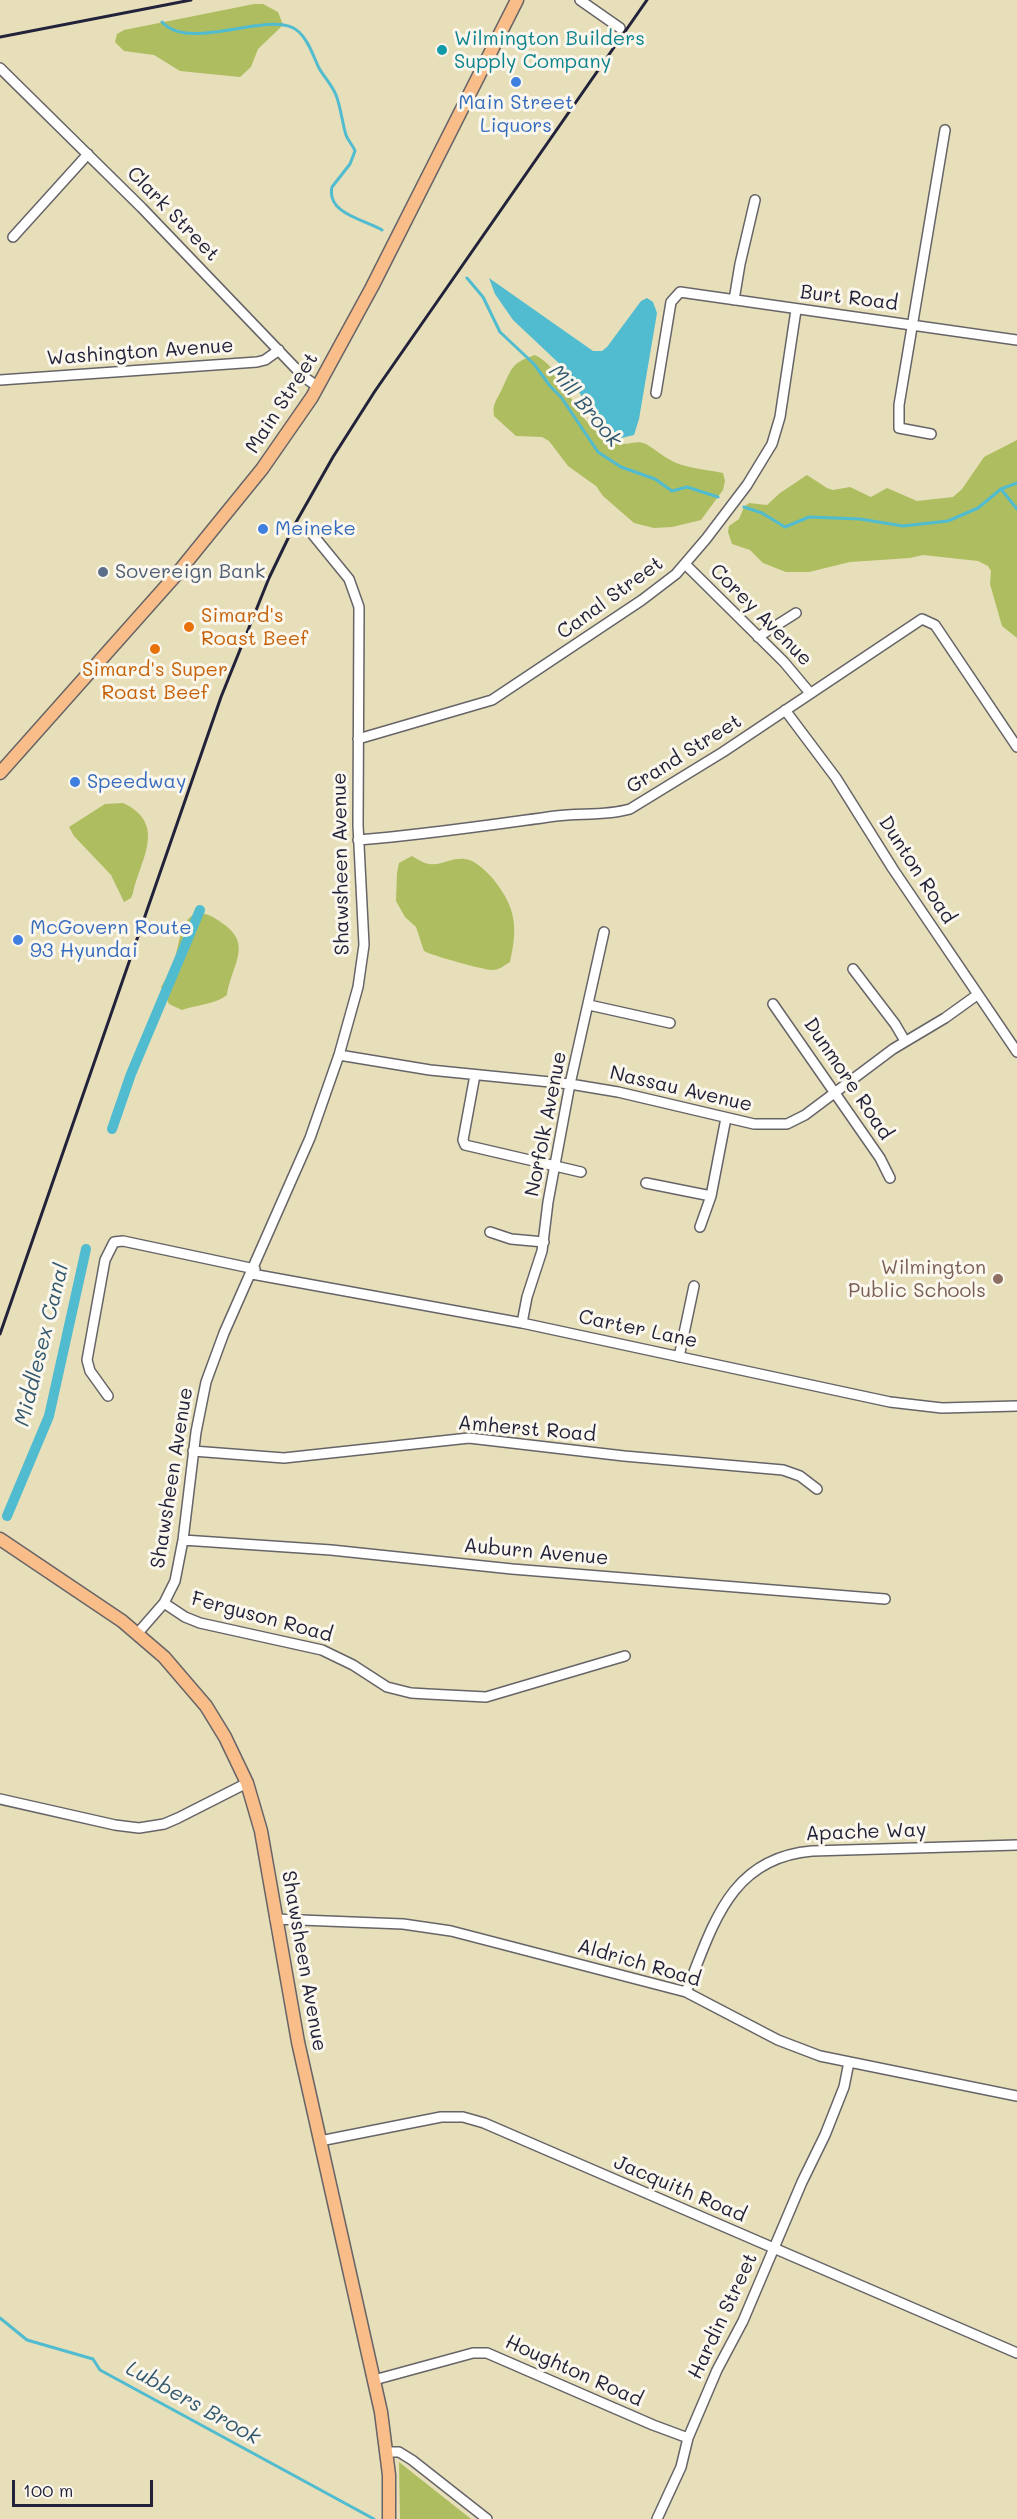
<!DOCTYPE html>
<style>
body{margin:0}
#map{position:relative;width:1017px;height:2519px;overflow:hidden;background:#e6dfba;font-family:Mali,sans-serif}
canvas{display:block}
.scale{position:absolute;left:12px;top:2480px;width:141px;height:27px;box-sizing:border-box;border:3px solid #22223b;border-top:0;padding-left:8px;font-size:18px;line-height:21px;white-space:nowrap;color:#22223b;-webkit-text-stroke:4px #fbf7ec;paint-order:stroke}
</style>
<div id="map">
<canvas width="1017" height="2519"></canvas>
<div class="scale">100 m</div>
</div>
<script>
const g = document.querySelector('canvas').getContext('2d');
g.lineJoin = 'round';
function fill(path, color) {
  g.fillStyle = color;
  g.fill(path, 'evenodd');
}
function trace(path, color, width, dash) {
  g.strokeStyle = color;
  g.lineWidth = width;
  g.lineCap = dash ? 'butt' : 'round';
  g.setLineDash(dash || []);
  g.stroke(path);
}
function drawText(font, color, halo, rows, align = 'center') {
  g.font = font + ' Mali,sans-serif';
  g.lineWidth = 6;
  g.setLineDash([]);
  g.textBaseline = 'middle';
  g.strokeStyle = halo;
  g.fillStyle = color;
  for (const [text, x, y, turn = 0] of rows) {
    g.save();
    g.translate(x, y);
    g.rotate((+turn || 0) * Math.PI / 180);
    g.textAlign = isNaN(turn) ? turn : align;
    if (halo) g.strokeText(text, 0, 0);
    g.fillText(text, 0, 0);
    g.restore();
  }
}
const green = new Path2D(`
 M 254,4 L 263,4 L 278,12 L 283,25 L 258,49 L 251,67 L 240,77 L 180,71 L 154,55 L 124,51 L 115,42 L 117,34 L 124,30 Z
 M 535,355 C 562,369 569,402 588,423 C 596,431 608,441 619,443 C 628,446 637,439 646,444 C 658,451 668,461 682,465 C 695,469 709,470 723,473 L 725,481 L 723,490 L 701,520 L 672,527 L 654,528 L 634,523 L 603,496 L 596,486 L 568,466 L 549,441 L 542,437 L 516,436 L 494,416 C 492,403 497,400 502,389 C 512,368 511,363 535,355 Z
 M 1017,440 L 1017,638 L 1002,626 L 990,584 L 991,571 L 988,566 L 978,561 L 923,555 L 910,558 L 850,562 L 809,572 L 786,572 L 763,563 L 750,550 L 732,544 L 728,532 L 729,526 L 739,519 L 744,507 L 749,503 L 767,505 L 780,493 L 807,475 L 827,488 L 833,490 L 850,487 L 871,497 L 887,488 L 917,501 L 953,497 L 962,489 L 984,457 Z
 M 123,803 C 168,824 140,860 133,893 L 131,898 L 124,902 L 111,875 L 74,836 L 69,827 L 105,804 Z
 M 412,856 C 417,859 423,863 429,864 C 441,866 452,857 465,859 C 477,861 486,871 494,880 C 516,908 518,927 510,962 C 505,965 499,970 493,970 C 487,971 430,955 424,951 L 416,927 L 405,917 L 396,901 L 397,873 L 399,863 Z
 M 196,913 C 207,913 214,917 222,923 C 254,944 231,966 227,995 C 216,1004 196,1005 182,1010 L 169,1004 L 161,987 C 166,979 171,970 174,961 C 180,944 179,922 196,913 Z
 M 399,2462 L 471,2519 L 400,2519 Z`);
const water = new Path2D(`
 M 489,278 L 593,351 L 602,351 L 607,347 L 641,301 L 647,298 L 653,302 L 657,313 L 639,419 L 634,435 L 617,439 L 597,421 L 564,368 L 513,320 L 495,294 Z`);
const stream = new Path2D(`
 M 162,22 C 191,54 274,7 299,32 C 309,41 313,56 319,68 C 324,77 332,85 336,95 C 341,108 342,122 346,135 C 348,141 353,145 355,151 L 350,164 L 332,187 C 326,214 366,220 382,230
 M 467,278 L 483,297 L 500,332 L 534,364 L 550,386 L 561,397 L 598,452 L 621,467 L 655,479 L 672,491 L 687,487 L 718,497
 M 1001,489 L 1017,509
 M 744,507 L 762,513 L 785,527 L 809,517 L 860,519 L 903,526 L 948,521 L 978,508 L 1001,489 L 1017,483
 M 0,2318 L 27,2340 L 93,2359 L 100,2370 L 374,2519`);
const canal = new Path2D(`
 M 112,1129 L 131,1074 L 200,910
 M 7,1516 L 49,1416 L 86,1249`);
const minor = new Path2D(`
 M 580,0 L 620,28
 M 0,68 L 142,208 L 304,377 L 318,387
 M 13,237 L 88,154
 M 734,300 L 740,264 L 755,200
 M 0,380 L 257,362 L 265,360 L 279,350
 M 656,393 L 671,302 L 680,292 L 1017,340
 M 931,434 L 899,428 L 899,405 L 945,130
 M 685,564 L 784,662 L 810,693
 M 758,637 L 796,613
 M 785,710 L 836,778 L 893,869 L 1017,1052
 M 358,739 L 492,700 L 642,600 L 676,574 L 706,539 L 747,485 L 772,444 L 780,417 L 796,310
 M 358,840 C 424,835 490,825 556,816 C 580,813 606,816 630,809 L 723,752 L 922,619 L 935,625 L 1017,747
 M 853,969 L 895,1024 L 905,1041
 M 773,1004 L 880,1158 L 890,1178
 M 589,1005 L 670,1023
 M 339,1055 L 430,1070 L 570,1084 L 618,1092 L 754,1124 L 787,1124 L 805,1115 L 893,1049 L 945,1018 L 977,995
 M 475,1075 L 463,1140 L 465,1145 L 581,1172
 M 646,1183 L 711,1196
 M 700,1227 L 711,1196 L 726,1118
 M 490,1232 L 511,1239 L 544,1242
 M 252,1274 L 522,1323 L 890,1402 L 942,1408 L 1017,1406
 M 522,1323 L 527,1297 L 542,1251 L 548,1202 L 570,1084 L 604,932
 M 679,1357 L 694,1286
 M 108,1396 L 90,1371 L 87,1360 L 105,1260 L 114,1242 L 123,1241 L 255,1269
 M 193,1451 L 284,1458 L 469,1438 L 624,1456 L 783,1470 L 800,1476 L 817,1489
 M 183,1540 L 331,1550 L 512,1569 L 885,1599
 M 164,1603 L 185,1617 L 200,1623 L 322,1650 L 353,1665 L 387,1687 L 411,1693 L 428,1694 L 486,1697 L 625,1656
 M 137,1634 L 164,1603 L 175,1581 L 183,1540 L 196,1432 L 206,1382 L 224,1333 L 310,1138 L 339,1055 L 358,987 L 364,945 L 358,825 L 359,607 L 349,579 L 309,530
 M 0,1799 L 115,1825 L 139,1828 L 164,1824 L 178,1818 L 247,1783
 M 275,1919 L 403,1924 L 451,1931 L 686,1992 L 778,2040 L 820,2056 L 1017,2096
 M 686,1992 C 713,1926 729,1858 812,1851 L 1017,1845
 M 320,2141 L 441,2117 L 463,2117 L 484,2123 L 1017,2353
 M 374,2380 L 473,2353 L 487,2353 L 653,2425 L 688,2438
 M 387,2452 L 399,2452 L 412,2460 L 487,2519
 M 657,2519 L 681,2467 L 688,2438 L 717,2370 L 743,2321 L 802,2182 L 825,2135 L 844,2087 L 849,2062`);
const major = new Path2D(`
 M 0,773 L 176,575 L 262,469 L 312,397 L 372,287 L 517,0
 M 0,1539 L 122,1621 L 164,1657 L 206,1706 L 225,1737 L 247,1783 L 261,1831 L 298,2042 L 381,2412 L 389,2475 L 389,2519`);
const rail = new Path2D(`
 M 0,37 L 191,0
 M 0,1334 L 221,697 L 269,578 L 295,524 L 333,457 L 375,391 L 647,0`);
const markers = [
 [442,50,6,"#0f9aa8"],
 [516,82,6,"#3f7fe0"],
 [263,529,6,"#3f7fe0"],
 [103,572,6,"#5c6f8a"],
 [189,627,6,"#e8710a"],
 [155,649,6,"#e8710a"],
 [75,782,6,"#3f7fe0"],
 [18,940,6,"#3f7fe0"],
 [998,1279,6,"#8d6e63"]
];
const cultureNames = [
 ["Wilmington Builders",454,39],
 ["Supply Company",454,62]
];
const shopNames = [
 ["Main Street",516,103,"center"],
 ["Liquors",516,126,"center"],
 ["Meineke",275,529],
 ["Speedway",87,782],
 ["McGovern Route",30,928],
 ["93 Hyundai",30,951]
];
const streetNames = [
 ["Clark Street",173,214,46],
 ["Burt Road",849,298,7],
 ["Washington Avenue",140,352,-4],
 ["Main Street",282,403,-57],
 ["Canal Street",610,598,-36],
 ["Corey Avenue",761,615,45],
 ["Grand Street",684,754,-32],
 ["Shawsheen Avenue",341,864,-91],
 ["Dunton Road",917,870,57],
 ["Dunmore Road",848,1079,56],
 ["Nassau Avenue",681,1089,13],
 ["Norfolk Avenue",546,1124,-79],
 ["Carter Lane",638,1329,12],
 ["Amherst Road",527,1429,5],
 ["Shawsheen Avenue",172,1478,-81],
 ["Auburn Avenue",536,1552,5],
 ["Ferguson Road",262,1617,15],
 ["Apache Way",866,1832,-2],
 ["Shawsheen Avenue",304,1961,80],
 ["Aldrich Road",639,1963,16],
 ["Jacquith Road",680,2189,23],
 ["Hardin Street",723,2316,-65],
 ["Houghton Road",574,2371,24]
];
const serviceNames = [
 ["Sovereign Bank",115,572]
];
const foodNames = [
 ["Simard's",201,616],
 ["Roast Beef",201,639],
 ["Simard's Super",155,670,"center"],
 ["Roast Beef",155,693,"center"]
];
const educationNames = [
 ["Wilmington",986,1268],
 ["Public Schools",986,1291]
];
const waterNames = [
 ["Mill Brook",585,406,50],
 ["Middlesex Canal",42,1345,-76],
 ["Lubbers Brook",193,2403,29]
];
fill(green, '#aebd5f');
fill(water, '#51bbcf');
trace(stream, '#51bbcf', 3);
trace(canal, '#51bbcf', 10);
trace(minor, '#676467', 12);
trace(major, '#676467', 15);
trace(minor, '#fff', 9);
trace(major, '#f8bd89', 12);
trace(rail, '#22223b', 3);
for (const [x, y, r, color] of markers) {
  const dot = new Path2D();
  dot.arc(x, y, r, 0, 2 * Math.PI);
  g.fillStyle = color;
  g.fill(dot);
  trace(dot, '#fbf7ec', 2);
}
drawText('20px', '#0d838f', '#fbf7ec', cultureNames, 'left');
drawText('20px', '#366cbe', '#fbf7ec', shopNames, 'left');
drawText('20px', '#22223b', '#fbf7ec', streetNames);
drawText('20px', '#4e5e75', '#fbf7ec', serviceNames, 'left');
drawText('20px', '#c56008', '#fbf7ec', foodNames, 'left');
drawText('20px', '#785e54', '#fbf7ec', educationNames, 'right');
drawText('italic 21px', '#32586f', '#fbf7ec', waterNames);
</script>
